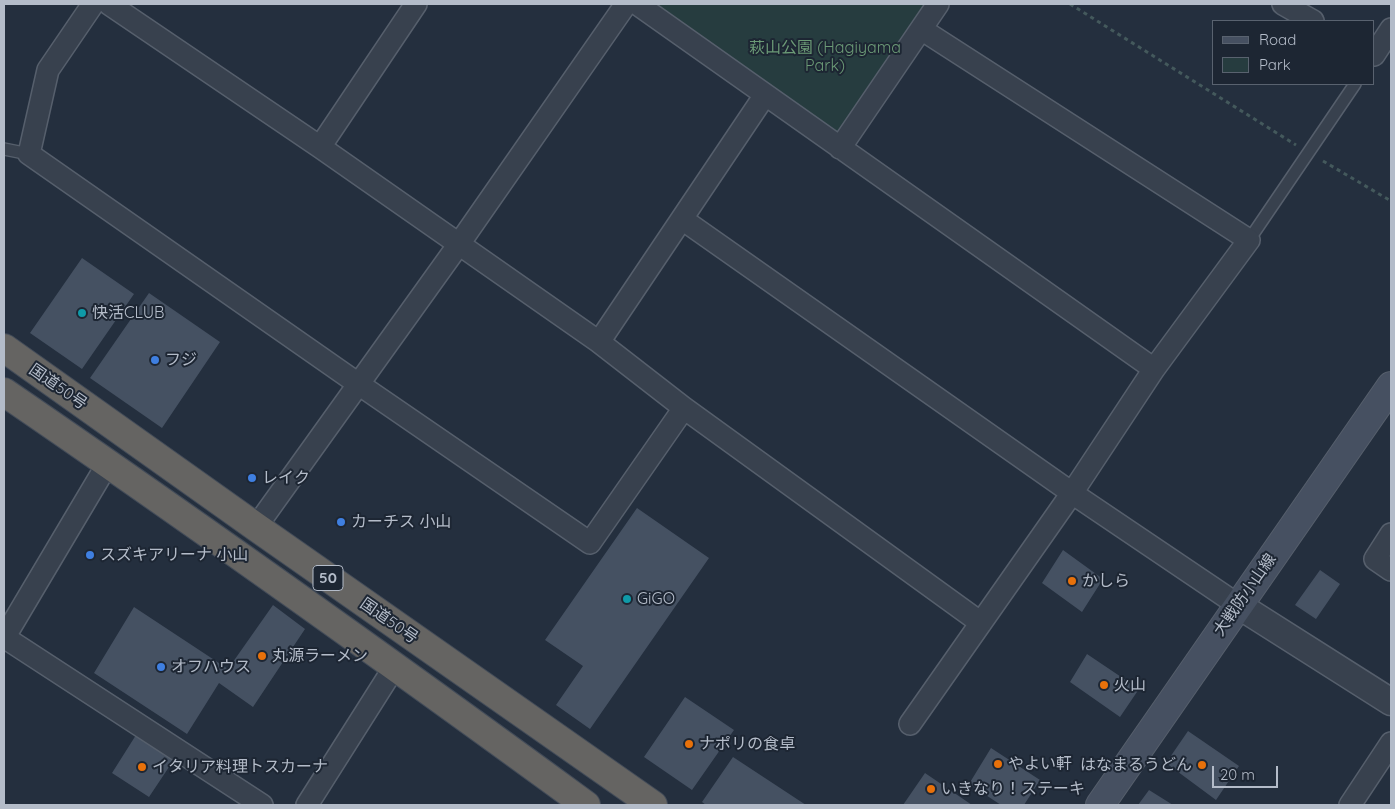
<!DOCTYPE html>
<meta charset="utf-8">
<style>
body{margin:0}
#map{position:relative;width:1395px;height:809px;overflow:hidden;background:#242f3e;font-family:Quicksand,sans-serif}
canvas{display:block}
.frame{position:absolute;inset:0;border:5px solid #b4bcc9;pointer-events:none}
.legend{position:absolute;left:1212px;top:20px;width:162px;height:65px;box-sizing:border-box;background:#1d2633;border:1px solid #59626f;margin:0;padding:6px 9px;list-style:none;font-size:15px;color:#b4bcc9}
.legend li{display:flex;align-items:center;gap:10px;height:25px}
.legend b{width:25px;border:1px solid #59626f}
.scale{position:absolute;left:1212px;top:766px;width:66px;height:22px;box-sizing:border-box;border:2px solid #b4bcc9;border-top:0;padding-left:6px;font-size:15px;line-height:18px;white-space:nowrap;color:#b4bcc9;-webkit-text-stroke:4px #1d2633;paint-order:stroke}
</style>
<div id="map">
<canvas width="1395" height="809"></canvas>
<div class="frame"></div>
<ul class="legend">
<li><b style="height:6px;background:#465061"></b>Road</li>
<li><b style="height:14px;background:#263c3f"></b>Park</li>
</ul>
<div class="scale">20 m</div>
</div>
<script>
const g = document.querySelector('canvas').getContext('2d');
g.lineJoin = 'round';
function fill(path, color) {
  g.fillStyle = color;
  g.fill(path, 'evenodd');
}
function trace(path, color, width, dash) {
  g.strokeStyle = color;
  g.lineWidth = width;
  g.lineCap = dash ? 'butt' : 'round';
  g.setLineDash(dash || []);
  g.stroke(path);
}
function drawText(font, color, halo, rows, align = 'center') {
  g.font = font + ' Quicksand,"Noto Sans JP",sans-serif';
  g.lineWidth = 4;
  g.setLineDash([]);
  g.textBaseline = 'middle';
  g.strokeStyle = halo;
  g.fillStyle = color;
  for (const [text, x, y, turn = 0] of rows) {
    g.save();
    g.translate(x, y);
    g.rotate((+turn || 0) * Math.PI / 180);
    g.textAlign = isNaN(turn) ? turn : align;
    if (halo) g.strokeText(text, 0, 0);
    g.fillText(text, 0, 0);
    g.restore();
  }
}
const green = new Path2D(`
 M 655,4 L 926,4 L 839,133 Z`);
const building = new Path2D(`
 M 82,258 L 134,294 L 82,369 L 30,333 Z
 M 149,293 L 220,342 L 162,428 L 90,378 Z
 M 637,508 L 709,558 L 590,729 L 556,705 L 583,666 L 545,640 Z
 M 1063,550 L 1103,579 L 1082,612 L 1042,583 Z
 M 1320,570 L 1340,584 L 1316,619 L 1295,605 Z
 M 273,605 L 305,629 L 253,707 L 219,683 L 187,734 L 94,673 L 134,607 L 228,669 Z
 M 1087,654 L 1139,689 L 1120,717 L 1070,682 Z
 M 685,697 L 734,730 L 692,790 L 644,757 Z
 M 1188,731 L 1239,766 L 1216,800 L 1166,763 Z
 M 136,735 L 173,761 L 149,797 L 112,773 Z
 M 991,748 L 1040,780 L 1024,805 L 1001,805 L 969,784 Z
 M 733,757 L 806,805 L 706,805 L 702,802 Z
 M 925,773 L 972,805 L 903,805 Z
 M 1149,790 L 1173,805 L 1138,805 Z`);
const path = new Path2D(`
 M 1070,4 L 1296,145
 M 1323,161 L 1391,201`);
const service = new Path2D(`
 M 4,149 L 29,154
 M 1249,240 L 1355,84`);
const minor = new Path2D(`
 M 93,4 L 48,70 L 29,154 L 357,383 L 590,543 L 684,408
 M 109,4 L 320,147 L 599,342 L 684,408 L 981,623
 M 637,4 L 1154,369
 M 1283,4 L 1313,21
 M 921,29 L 938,4
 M 1374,55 L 1391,29
 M 320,147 L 416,4
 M 840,148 L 921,29 L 1249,240 L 1154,369 L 1072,493 L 910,724
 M 682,219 L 1072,493 L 1238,605
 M 599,342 L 765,95
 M 256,527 L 459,244 L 626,4
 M 1391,534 L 1375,559 L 1391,570
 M 4,637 L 262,805
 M 4,638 L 108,463
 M 307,805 L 395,666
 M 1350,805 L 1391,743`);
const tertiary = new Path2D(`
 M 1238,605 L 1391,702`);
const secondary = new Path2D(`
 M 1100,805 L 1391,386`);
const trunk = new Path2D(`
 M 4,348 L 256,527 L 653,805
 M 4,392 C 200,526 394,665 586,805`);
const markers = [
 [82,313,5,"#0f9aa8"],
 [155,360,5,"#3f7fe0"],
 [252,478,5,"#3f7fe0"],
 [341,522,5,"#3f7fe0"],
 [90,555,5,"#3f7fe0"],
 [1072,581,5,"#e8710a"],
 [627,599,5,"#0f9aa8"],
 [262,656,5,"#e8710a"],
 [161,667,5,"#3f7fe0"],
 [1104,685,5,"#e8710a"],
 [689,744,5,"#e8710a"],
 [998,764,5,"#e8710a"],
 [1202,765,5,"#e8710a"],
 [142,767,5,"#e8710a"],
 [931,789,5,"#e8710a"]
];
const shields = [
 [328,578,30]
];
const shieldNames = [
 ["50",328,578]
];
const parkNames = [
 ["萩山公園 (Hagiyama",825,48],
 ["Park)",825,66]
];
const poiNames = [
 ["快活CLUB",92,313],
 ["フジ",165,360],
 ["レイク",262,478],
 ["カーチス 小山",351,522],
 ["スズキアリーナ 小山",100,555],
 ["かしら",1082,581],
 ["GiGO",637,599],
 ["丸源ラーメン",272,656],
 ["オフハウス",171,667],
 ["火山",1114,685],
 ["ナポリの食卓",699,744],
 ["やよい軒",1008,764],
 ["はなまるうどん",1192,765,"right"],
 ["イタリア料理トスカーナ",152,767],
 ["いきなり！ステーキ",941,789]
];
const streetNames = [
 ["国道50号",58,387,35],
 ["大戦防小山線",1245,595,-55],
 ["国道50号",389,621,35]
];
fill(green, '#263c3f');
fill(building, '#455162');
trace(service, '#565f6c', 14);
trace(minor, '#565f6c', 24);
trace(tertiary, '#565f6c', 29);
trace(secondary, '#565f6c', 30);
trace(trunk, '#434c59', 30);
trace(path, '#44595c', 3, [4, 4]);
trace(service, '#38414e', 11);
trace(minor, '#38414e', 21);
trace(tertiary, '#38414e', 26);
trace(secondary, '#465061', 28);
trace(trunk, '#656462', 28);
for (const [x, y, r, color] of markers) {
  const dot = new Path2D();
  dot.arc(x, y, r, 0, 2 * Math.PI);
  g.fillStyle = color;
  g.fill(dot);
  trace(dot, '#1d2633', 2);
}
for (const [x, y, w] of shields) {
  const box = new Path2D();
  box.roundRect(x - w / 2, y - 12.5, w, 25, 4);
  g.fillStyle = '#1d2633';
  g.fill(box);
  trace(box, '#b4bcc9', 1);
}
drawText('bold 15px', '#b4bcc9', null, shieldNames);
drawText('16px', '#6b9a76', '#1d2633', parkNames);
drawText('16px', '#b4bcc9', '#1d2633', poiNames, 'left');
drawText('16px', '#b4bcc9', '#1d2633', streetNames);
</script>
